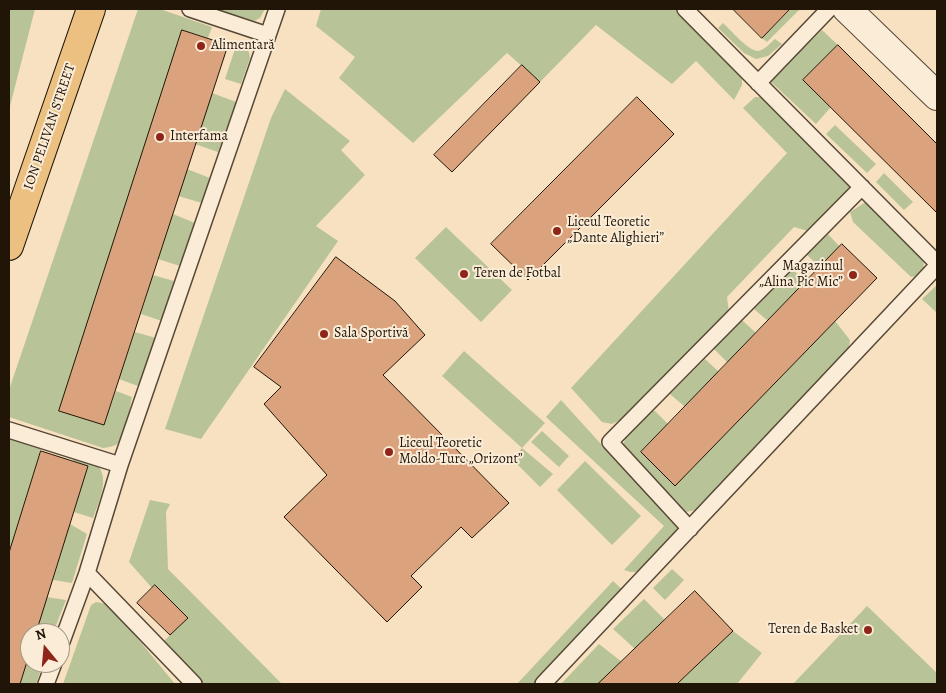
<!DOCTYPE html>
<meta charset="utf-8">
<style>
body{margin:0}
#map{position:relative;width:946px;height:693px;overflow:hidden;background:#f8e1c1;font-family:Alegreya,serif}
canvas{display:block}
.frame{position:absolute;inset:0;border:10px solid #211507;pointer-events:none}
.north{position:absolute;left:20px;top:623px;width:50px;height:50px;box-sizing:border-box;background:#faecd7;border:1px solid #a39684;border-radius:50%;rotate:343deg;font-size:14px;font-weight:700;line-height:20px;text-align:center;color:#211507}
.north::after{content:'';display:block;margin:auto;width:18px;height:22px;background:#8f2418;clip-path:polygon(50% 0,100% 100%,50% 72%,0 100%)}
</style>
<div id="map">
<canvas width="946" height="693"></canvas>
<div class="frame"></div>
<div class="north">N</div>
</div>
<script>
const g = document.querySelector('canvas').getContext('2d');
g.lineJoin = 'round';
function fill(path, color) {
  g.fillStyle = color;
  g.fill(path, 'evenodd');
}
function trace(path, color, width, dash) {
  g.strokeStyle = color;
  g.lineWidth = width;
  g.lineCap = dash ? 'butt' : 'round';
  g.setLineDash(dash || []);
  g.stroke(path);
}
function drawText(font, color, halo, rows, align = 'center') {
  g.font = font + ' Alegreya,serif';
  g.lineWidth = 4;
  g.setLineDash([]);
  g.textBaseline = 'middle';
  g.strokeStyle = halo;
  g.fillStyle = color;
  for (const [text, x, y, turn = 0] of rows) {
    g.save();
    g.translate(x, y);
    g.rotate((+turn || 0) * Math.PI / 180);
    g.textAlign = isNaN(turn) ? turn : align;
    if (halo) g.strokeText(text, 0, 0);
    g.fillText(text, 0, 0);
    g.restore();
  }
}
const green = new Path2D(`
 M 9,9 L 35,9 L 9,110 Z
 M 138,9 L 160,9 L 212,27 L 208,38 L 183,30 L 60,411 L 104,425 L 116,391 L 132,397 C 129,411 127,430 119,442 C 115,447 109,447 103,448 L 9,417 L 9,390 Z
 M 211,9 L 265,9 L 260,18 L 254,21 Z
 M 321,9 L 679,9 L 742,75 L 742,85 L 734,100 L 696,61 L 672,84 L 596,25 L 540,82 L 507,53 L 413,143 L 339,78 L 355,57 L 316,26 Z
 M 791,9 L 800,9 L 767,42 L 762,38 Z
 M 723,23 C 731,30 748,51 758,51 C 765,50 770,43 775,39 L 782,44 L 768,56 L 756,59 L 744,53 L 718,28 Z
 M 822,30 L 838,45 L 804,80 L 831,107 L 816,124 L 770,81 Z
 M 237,43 L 248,47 L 250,58 L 241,84 L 225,79 Z
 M 285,89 L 350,141 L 341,150 L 365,175 L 316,226 L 338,241 L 201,439 L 165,429 L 271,118 Z
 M 212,93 L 236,102 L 218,152 L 195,144 Z
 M 755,97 L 766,97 L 852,188 L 842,201 L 808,231 L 794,227 L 727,297 L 729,313 L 626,417 L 612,424 L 602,422 L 571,388 L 787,153 L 743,108 Z
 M 835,125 L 876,164 L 867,173 L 826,134 Z
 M 187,169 L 210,178 L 202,203 L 178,196 Z
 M 884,173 L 913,202 L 904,210 L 876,182 Z
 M 864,203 L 872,204 L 923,252 L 924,268 L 917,276 L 911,277 L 853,222 L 850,212 Z
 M 173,214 L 195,223 L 180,266 L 158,259 Z
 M 446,227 L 512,290 L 481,322 L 415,258 Z
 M 828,234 L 840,247 L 820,267 L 807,255 Z
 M 792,269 L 806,282 L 768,321 L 754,309 Z
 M 153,275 L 174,281 L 162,321 L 141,314 Z
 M 937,285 L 937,313 L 922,299 Z
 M 742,320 L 756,333 L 728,363 L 714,349 Z
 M 835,321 L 850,340 L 849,348 L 697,510 L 686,512 L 627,456 L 623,445 L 626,437 L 651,411 L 655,411 L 668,424 L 641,452 L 675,485 Z
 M 135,332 L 156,338 L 138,386 L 119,379 Z
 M 464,351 L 545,423 L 522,448 L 553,474 L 540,487 L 512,459 L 522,448 L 442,376 Z
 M 705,359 L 719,372 L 685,407 L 670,394 Z
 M 561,400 L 679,530 L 639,572 L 631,572 L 624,570 L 664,526 L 546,417 Z
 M 542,431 L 569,456 L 559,467 L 531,442 Z
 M 9,436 L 42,446 L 9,553 Z
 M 75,455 C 80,457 86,458 90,460 C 114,471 99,501 93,518 L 74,512 L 88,466 L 73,461 Z
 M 585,461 L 641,516 L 612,545 L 557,490 Z
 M 150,500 L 170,504 L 166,512 L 168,569 L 282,684 L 204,684 L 163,642 L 187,618 L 155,585 L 152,588 L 129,562 Z
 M 70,524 L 87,534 L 72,583 L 53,580 Z
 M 672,569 L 684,580 L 665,600 L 653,588 Z
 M 613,581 L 625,592 L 536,684 L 517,684 Z
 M 47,597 L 66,600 L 53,633 L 36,631 Z
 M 644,599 L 665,620 L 635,649 L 613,629 Z
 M 96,602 L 107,604 L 116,612 L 175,684 L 63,684 L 91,605 Z
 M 867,606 L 937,673 L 937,684 L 793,684 Z
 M 733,631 L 762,653 L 737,684 L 677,684 Z
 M 599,644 L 622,662 L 606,677 L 613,684 L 561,684 Z
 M 30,652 L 30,663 L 43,663 L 36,684 L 20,684 Z`);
const building = new Path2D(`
 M 733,9 L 790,9 L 762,38 Z
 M 182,30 L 228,45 L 104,425 L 59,411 Z
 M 838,45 L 937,144 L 937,213 L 803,80 Z
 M 522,65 L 540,82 L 452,172 L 434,155 Z
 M 637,97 L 674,134 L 528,280 L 491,244 Z
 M 842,244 L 877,278 L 675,486 L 641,452 Z
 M 336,257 L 395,301 L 425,335 L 383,375 L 509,503 L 472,538 L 461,527 L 411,576 L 422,587 L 387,622 L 284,517 L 327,475 L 264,404 L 281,387 L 254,367 Z
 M 41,451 L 88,466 L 36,633 L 30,633 L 30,652 L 20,684 L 9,684 L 9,553 Z
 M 155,585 L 188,618 L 170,635 L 137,603 Z
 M 695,591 L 733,631 L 697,665 L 677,684 L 598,684 Z`);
const service = new Path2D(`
 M 190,9 L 268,35
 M 685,9 L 937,263
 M 758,83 L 829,9
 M 9,430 L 120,465
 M 690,529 L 610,442 L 862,187
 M 87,573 L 194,684
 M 60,647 L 87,573 L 120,465 L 277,9
 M 46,684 L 54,663
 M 543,684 L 937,266`);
const minor = new Path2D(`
 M 847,9 L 937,96`);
const primary = new Path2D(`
 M 9,246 L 91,9`);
const markers = [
 [201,46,5,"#8f2418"],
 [160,137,5,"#8f2418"],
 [557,231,5,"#8f2418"],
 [464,274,5,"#8f2418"],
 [853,275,5,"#8f2418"],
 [324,334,5,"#8f2418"],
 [389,452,5,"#8f2418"],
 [868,630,5,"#8f2418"]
];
const poiNames = [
 ["Alimentară",211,46],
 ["Interfama",170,137],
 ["Liceul Teoretic",567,223],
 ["„Dante Alighieri”",567,239],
 ["Magazinul",843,267,"right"],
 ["„Alina Pic Mic”",843,283,"right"],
 ["Teren de Fotbal",474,274],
 ["Sala Sportivă",334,334],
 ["Liceul Teoretic",399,444],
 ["Moldo-Turc „Orizont”",399,460],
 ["Teren de Basket",858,630,"right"]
];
const streetNames = [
 ["ION PELIVAN STREET",50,127,-71]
];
fill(green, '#b8c497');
fill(building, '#daa37d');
trace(building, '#211507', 1);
trace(service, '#574836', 18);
trace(minor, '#574836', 30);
trace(primary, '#211507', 30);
trace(service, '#faecd7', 15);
trace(minor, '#faecd7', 28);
trace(primary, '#ecc080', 28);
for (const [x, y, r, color] of markers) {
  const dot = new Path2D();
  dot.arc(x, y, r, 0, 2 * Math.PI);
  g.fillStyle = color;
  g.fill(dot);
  trace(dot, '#faecd7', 2);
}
drawText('14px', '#211507', '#faecd7', poiNames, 'left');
drawText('14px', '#211507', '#faecd7', streetNames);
</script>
